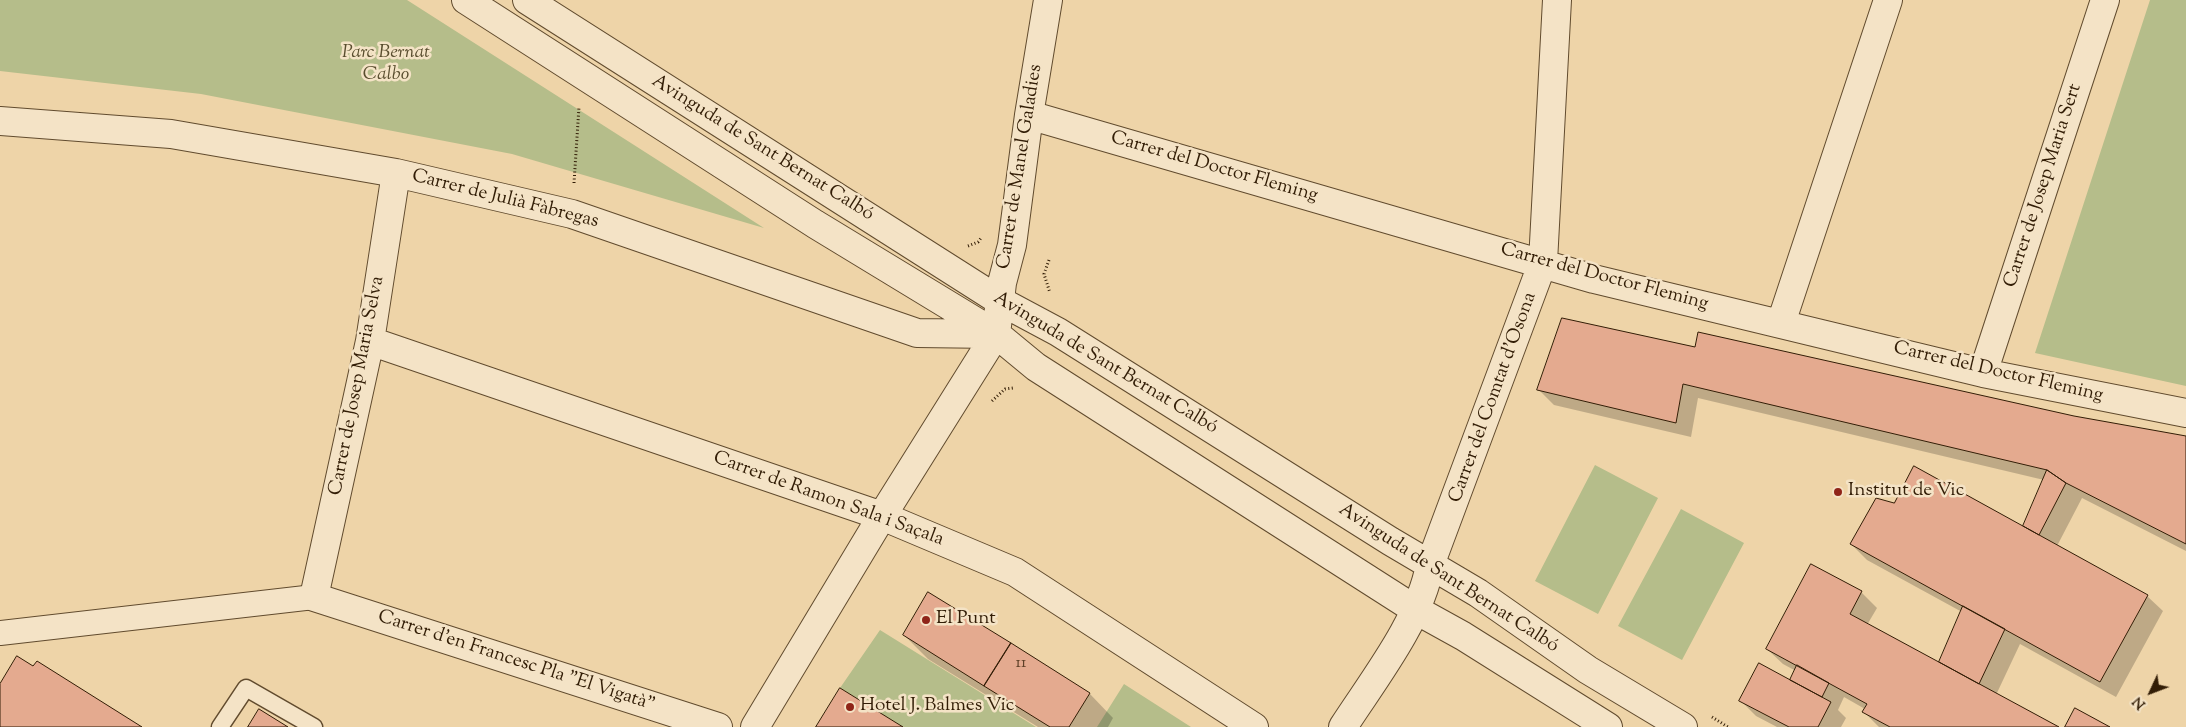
<!DOCTYPE html>
<meta charset="utf-8">
<style>
body{margin:0}
#map{position:relative;width:2186px;height:727px;overflow:hidden;background:#eed4a8;font-family:"Sorts Mill Goudy",serif}
canvas{display:block}
.north{position:absolute;left:2126px;top:667px;width:50px;height:50px;-webkit-text-stroke:4px #f4e3c6;paint-order:stroke;rotate:227deg;font-size:14px;font-weight:700;line-height:20px;text-align:center;color:#321d06}
.north::after{content:'';display:block;margin:auto;width:18px;height:22px;background:#321d06;clip-path:polygon(50% 0,100% 100%,50% 72%,0 100%)}
</style>
<div id="map">
<canvas width="2186" height="727"></canvas>
<div class="north">N</div>
</div>
<script>
const g = document.querySelector('canvas').getContext('2d');
g.lineJoin = 'round';
function fill(path, color) {
  g.fillStyle = color;
  g.fill(path, 'evenodd');
}
function trace(path, color, width, dash) {
  g.strokeStyle = color;
  g.lineWidth = width;
  g.lineCap = dash ? 'butt' : 'round';
  g.setLineDash(dash || []);
  g.stroke(path);
}
function drawText(font, color, halo, rows, align = 'center') {
  g.font = font + ' "Sorts Mill Goudy",serif';
  g.lineWidth = 5;
  g.setLineDash([]);
  g.textBaseline = 'middle';
  g.strokeStyle = halo;
  g.fillStyle = color;
  for (const [text, x, y, turn = 0] of rows) {
    g.save();
    g.translate(x, y);
    g.rotate((+turn || 0) * Math.PI / 180);
    g.textAlign = isNaN(turn) ? turn : align;
    if (halo) g.strokeText(text, 0, 0);
    g.fillText(text, 0, 0);
    g.restore();
  }
}
const green = new Path2D(`
 M 0,0 L 407,0 L 764,228 L 512,154 L 201,94 L 0,71 Z
 M 2150,0 L 2186,0 L 2186,386 L 2035,353 Z
 M 1595,465 L 1658,498 L 1598,614 L 1535,581 Z
 M 1681,509 L 1744,543 L 1682,660 L 1618,626 Z
 M 880,630 L 1036,727 L 903,727 L 840,688 Z
 M 1124,684 L 1191,727 L 1097,727 Z`);
const shadow = new Path2D(`
 M 1695,349 L 2186,438 L 2186,551 L 2082,498 L 2057,546 L 2147,596 L 2163,611 L 2116,697 L 2020,644 L 1996,695 L 2056,727 L 1879,727 L 1864,712 L 1865,709 L 1844,697 L 1838,710 L 1846,718 L 1841,727 L 1777,727 L 1756,716 L 1740,700 L 1791,682 L 1796,671 L 1783,664 L 1767,649 L 1812,566 L 1861,592 L 1877,608 L 1867,625 L 1939,664 L 1962,612 L 1867,560 L 1851,544 L 1894,504 L 2024,528 L 2044,480 L 1698,398 L 1691,437 L 1554,405 L 1539,390 Z
 M 929,594 L 1090,694 L 1113,718 L 1108,727 L 1038,727 L 928,659 L 904,635 Z`);
const building = new Path2D(`
 M 1562,318 L 1695,347 L 1698,332 L 2074,416 L 2186,436 L 2186,544 L 2066,483 L 2047,470 L 1683,384 L 1676,423 L 1537,390 Z
 M 1914,466 L 2148,595 L 2100,682 L 1850,544 L 1876,498 L 1894,503 Z
 M 2047,470 L 2066,483 L 2039,535 L 2023,526 Z
 M 1811,564 L 1862,591 L 1850,614 L 2059,727 L 1890,727 L 1862,712 L 1867,704 L 1766,649 Z
 M 928,592 L 1011,643 L 984,686 L 903,635 Z
 M 1963,606 L 2005,629 L 1979,684 L 1939,662 Z
 M 1011,643 L 1090,693 L 1069,727 L 1050,727 L 984,686 Z
 M 17,656 L 33,666 L 37,661 L 142,727 L 0,727 L 0,684 Z
 M 1759,663 L 1831,702 L 1818,727 L 1789,727 L 1739,701 Z
 M 1797,665 L 1829,683 L 1822,697 L 1790,680 Z
 M 840,688 L 903,727 L 816,727 Z
 M 2075,708 L 2110,727 L 2065,727 Z
 M 259,709 L 288,727 L 248,727 Z`);
const path = new Path2D(`
 M 574,183 L 579,107
 M 968,246 L 978,242 L 981,238
 M 1049,260 L 1044,274 L 1050,293
 M 992,401 L 1005,389 L 1013,388
 M 1712,717 L 1728,727`);
const service = new Path2D(`
 M 220,727 L 246,688 L 314,727`);
const pedestrian = new Path2D(`
 M 0,633 L 314,597`);
const minor = new Path2D(`
 M 466,0 L 815,224 L 996,334 L 1036,367 L 1416,610 L 1463,636 L 1608,727
 M 527,0 L 1000,301 L 1058,332 L 1390,541 L 1478,593 L 1588,670 L 1683,727
 M 1029,115 L 1594,279 L 1983,373 L 2186,413
 M 0,121 L 171,134 L 396,173 L 572,214 L 917,333 L 995,334
 M 396,173 L 370,341 L 314,597 L 718,727
 M 1781,323 L 1888,0
 M 370,341 L 882,516 L 1015,572 L 1254,727
 M 1983,373 L 2105,0
 M 755,727 L 882,516 L 996,334 L 1002,283 L 1012,245 L 1029,115 L 1048,0
 M 1343,727 C 1374,679 1420,621 1430,565 L 1543,262 L 1557,0`);
const markers = [
 [1838,492,5,"#8f2418"],
 [926,620,5,"#8f2418"],
 [850,707,5,"#8f2418"]
];
const numberNames = [
 ["11",1021,664]
];
const parkNames = [
 ["Parc Bernat",386,54],
 ["Calbo",386,76]
];
const streetNames = [
 ["Avinguda de Sant Bernat Calbó",762,149,32],
 ["Carrer de Manel Galadies",1021,167,-81],
 ["Carrer del Doctor Fleming",1214,168,16],
 ["Carrer de Josep Maria Sert",2044,186,-72],
 ["Carrer de Julià Fàbregas",505,200,14],
 ["Carrer del Doctor Fleming",1604,278,15],
 ["Avinguda de Sant Bernat Calbó",1105,364,31],
 ["Carrer del Doctor Fleming",1998,373,13],
 ["Carrer de Josep Maria Selva",358,386,-79],
 ["Carrer del Comtat d'Osona",1494,398,-70],
 ["Carrer de Ramon Sala i Saçala",828,500,20],
 ["Avinguda de Sant Bernat Calbó",1448,579,33],
 ["Carrer d'en Francesc Pla \"El Vigatà\"",516,662,18]
];
const poiNames = [
 ["Institut de Vic",1848,492],
 ["El Punt",936,620],
 ["Hotel J. Balmes Vic",860,707]
];
fill(green, '#b5bd8a');
fill(shadow, '#0003');
fill(building, '#e4aa8f');
trace(building, '#321d06', 1);
trace(service, '#614b2e', 19);
trace(pedestrian, '#614b2e', 26);
trace(minor, '#614b2e', 30);
trace(path, '#321d06', 3, [1, 2.5]);
trace(service, '#f4e3c6', 16);
trace(pedestrian, '#f4e3c6', 24);
trace(minor, '#f4e3c6', 28);
for (const [x, y, r, color] of markers) {
  const dot = new Path2D();
  dot.arc(x, y, r, 0, 2 * Math.PI);
  g.fillStyle = color;
  g.fill(dot);
  trace(dot, '#f4e3c6', 2);
}
drawText('16px', '#5e4028', null, numberNames);
drawText('italic 19px', '#594d2e', '#f4e3c6', parkNames);
drawText('19px', '#321d06', '#f4e3c6', streetNames);
drawText('19px', '#321d06', '#f4e3c6', poiNames, 'left');
</script>
